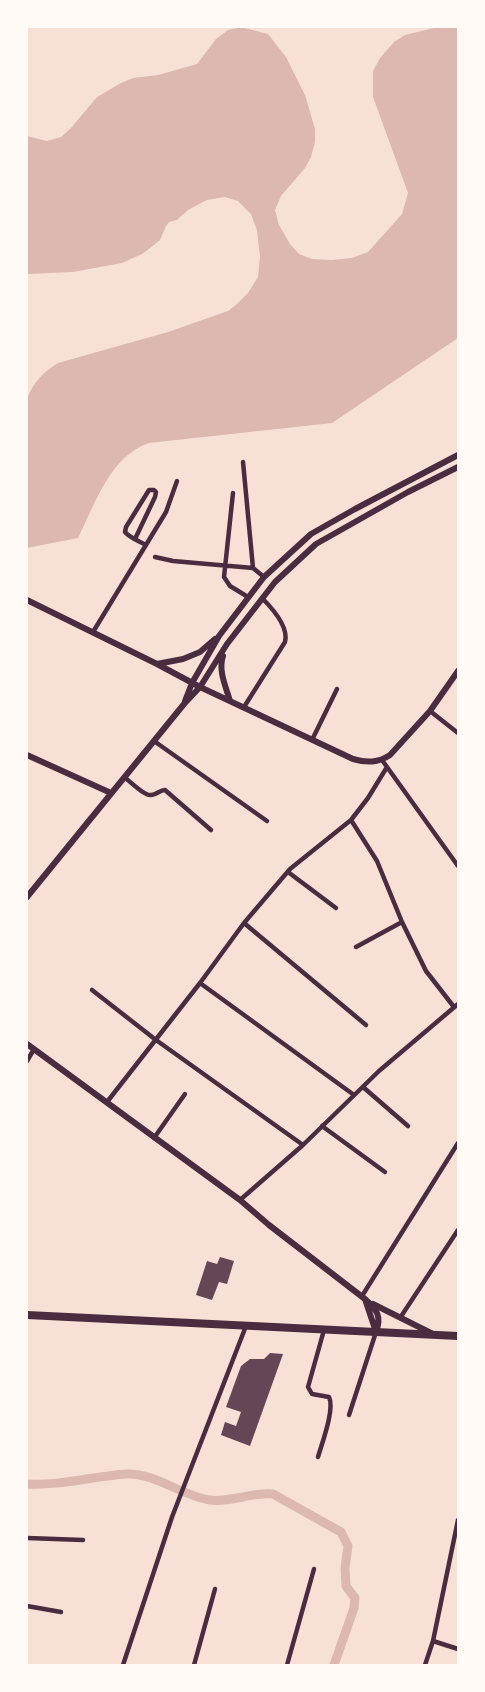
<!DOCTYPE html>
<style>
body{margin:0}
#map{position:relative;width:485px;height:1692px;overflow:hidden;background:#f7e1d7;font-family:Figtree,sans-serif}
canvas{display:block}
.frame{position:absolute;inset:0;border:28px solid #fffaf5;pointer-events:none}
</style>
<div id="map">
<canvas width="485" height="1692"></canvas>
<div class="frame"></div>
</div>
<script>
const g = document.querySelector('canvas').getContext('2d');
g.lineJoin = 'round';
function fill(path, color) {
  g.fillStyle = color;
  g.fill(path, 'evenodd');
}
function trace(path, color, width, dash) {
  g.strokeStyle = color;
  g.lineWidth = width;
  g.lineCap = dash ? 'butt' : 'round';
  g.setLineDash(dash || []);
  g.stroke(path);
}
const water = new Path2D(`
 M 241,27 L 268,34 L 286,57 L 305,95 L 315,129 L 315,142 L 311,157 L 305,168 L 281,196 L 275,210 L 279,225 L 290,244 L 299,254 L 312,259 L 332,260 L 352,258 L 368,252 L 402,214 L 408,193 L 373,97 L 373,71 L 380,58 L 394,42 L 405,35 L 438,27 L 458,27 L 458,338 L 332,423 L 149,443 C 110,456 95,504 78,538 L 27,548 L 27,398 C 34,382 43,372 58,363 L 168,332 L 228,311 L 237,304 L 248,293 L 258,277 L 260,257 L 257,230 L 251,214 L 238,201 L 225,197 L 207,200 L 188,210 L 177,220 L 169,222 L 166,226 L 160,240 L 154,245 L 142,254 L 122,263 L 73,272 L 27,274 L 27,136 L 47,141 L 61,137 L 71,128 L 97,97 L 121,83 L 133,78 L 158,75 L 197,64 L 216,39 L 228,30 Z`);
const canal = new Path2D(`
 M 27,1484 C 61,1486 93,1476 127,1474 C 155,1473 182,1496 210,1500 C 229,1503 252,1492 273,1494 L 341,1532 L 348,1546 L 345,1568 L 346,1586 L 355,1598 L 354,1608 L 334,1665`);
const building = new Path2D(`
 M 220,1257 L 234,1261 L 227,1284 L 219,1282 L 212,1300 L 196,1295 L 207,1261 L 217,1264 Z
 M 270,1353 L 283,1354 L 250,1446 L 221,1435 L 225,1422 L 236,1426 L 241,1412 L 226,1407 L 241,1366 L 250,1359 L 264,1359 Z`);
const minor = new Path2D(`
 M 243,462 L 253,568 L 264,577
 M 233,493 L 224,577 L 230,586 L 248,597
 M 135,539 L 155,497 L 156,492 L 154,490 L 149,490 L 126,527 L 125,532 C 130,538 139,541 146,545
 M 155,557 L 173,561 L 253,568
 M 93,632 L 166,512 L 177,481
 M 244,707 L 285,642 C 289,627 273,609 262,598
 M 430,711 L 458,733
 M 312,740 L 337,689
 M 154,741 L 267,821
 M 382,760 L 458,866
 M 124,777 C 130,781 144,796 151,795 C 156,795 160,790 165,790 L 211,830
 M 351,820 L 368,798 L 387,767
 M 288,872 L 336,908
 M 244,923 L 366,1025
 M 356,947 L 402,922
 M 200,983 L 354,1095
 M 92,990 L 156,1040 L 303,1145
 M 27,1061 L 34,1049
 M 363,1087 L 408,1126
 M 107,1102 L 200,983 L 244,923 L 290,869 L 351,820 L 377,861 L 402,922 L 426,971 L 454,1007
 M 322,1126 L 385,1172
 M 154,1138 L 185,1094
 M 240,1200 L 303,1145 L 379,1071 L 458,1004
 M 362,1296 L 458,1143
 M 400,1318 L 458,1230
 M 349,1415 L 376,1332
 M 318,1457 C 322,1443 335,1409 329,1397 L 312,1394 L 308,1387 L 324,1330
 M 458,1520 L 433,1641 L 458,1649
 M 27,1538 L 83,1540
 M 27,1606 L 61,1612
 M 123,1665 L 172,1517 L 246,1326
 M 194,1665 L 215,1589
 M 287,1665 L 314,1569
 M 425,1665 L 433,1641`);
const tertiary = new Path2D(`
 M 27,600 L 157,664 L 200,687 L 353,759 C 367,763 378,763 390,755 L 430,711 L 458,671
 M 223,656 C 218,671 226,687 230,701
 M 157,664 L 183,659 L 200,652 L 215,639
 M 185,701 L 192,683 L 219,636 L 264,577 L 311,534 L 355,509 L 458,455
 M 27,755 L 111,793
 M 27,897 L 184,704 L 200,687 L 227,644 L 275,582 L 316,544 L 408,492 L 458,467
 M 27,1044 L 240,1200 L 269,1225 L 365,1299 C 377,1310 382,1316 376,1332
 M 365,1299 L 376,1332
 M 373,1304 L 431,1333`);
const primary = new Path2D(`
 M 27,1315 L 458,1336`);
fill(water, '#dcb8b0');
trace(canal, '#dcb8b0', 9);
fill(building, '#644757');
trace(minor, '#4a2c40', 4.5);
trace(tertiary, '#4a2c40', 6);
trace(primary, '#4a2c40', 8);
</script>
